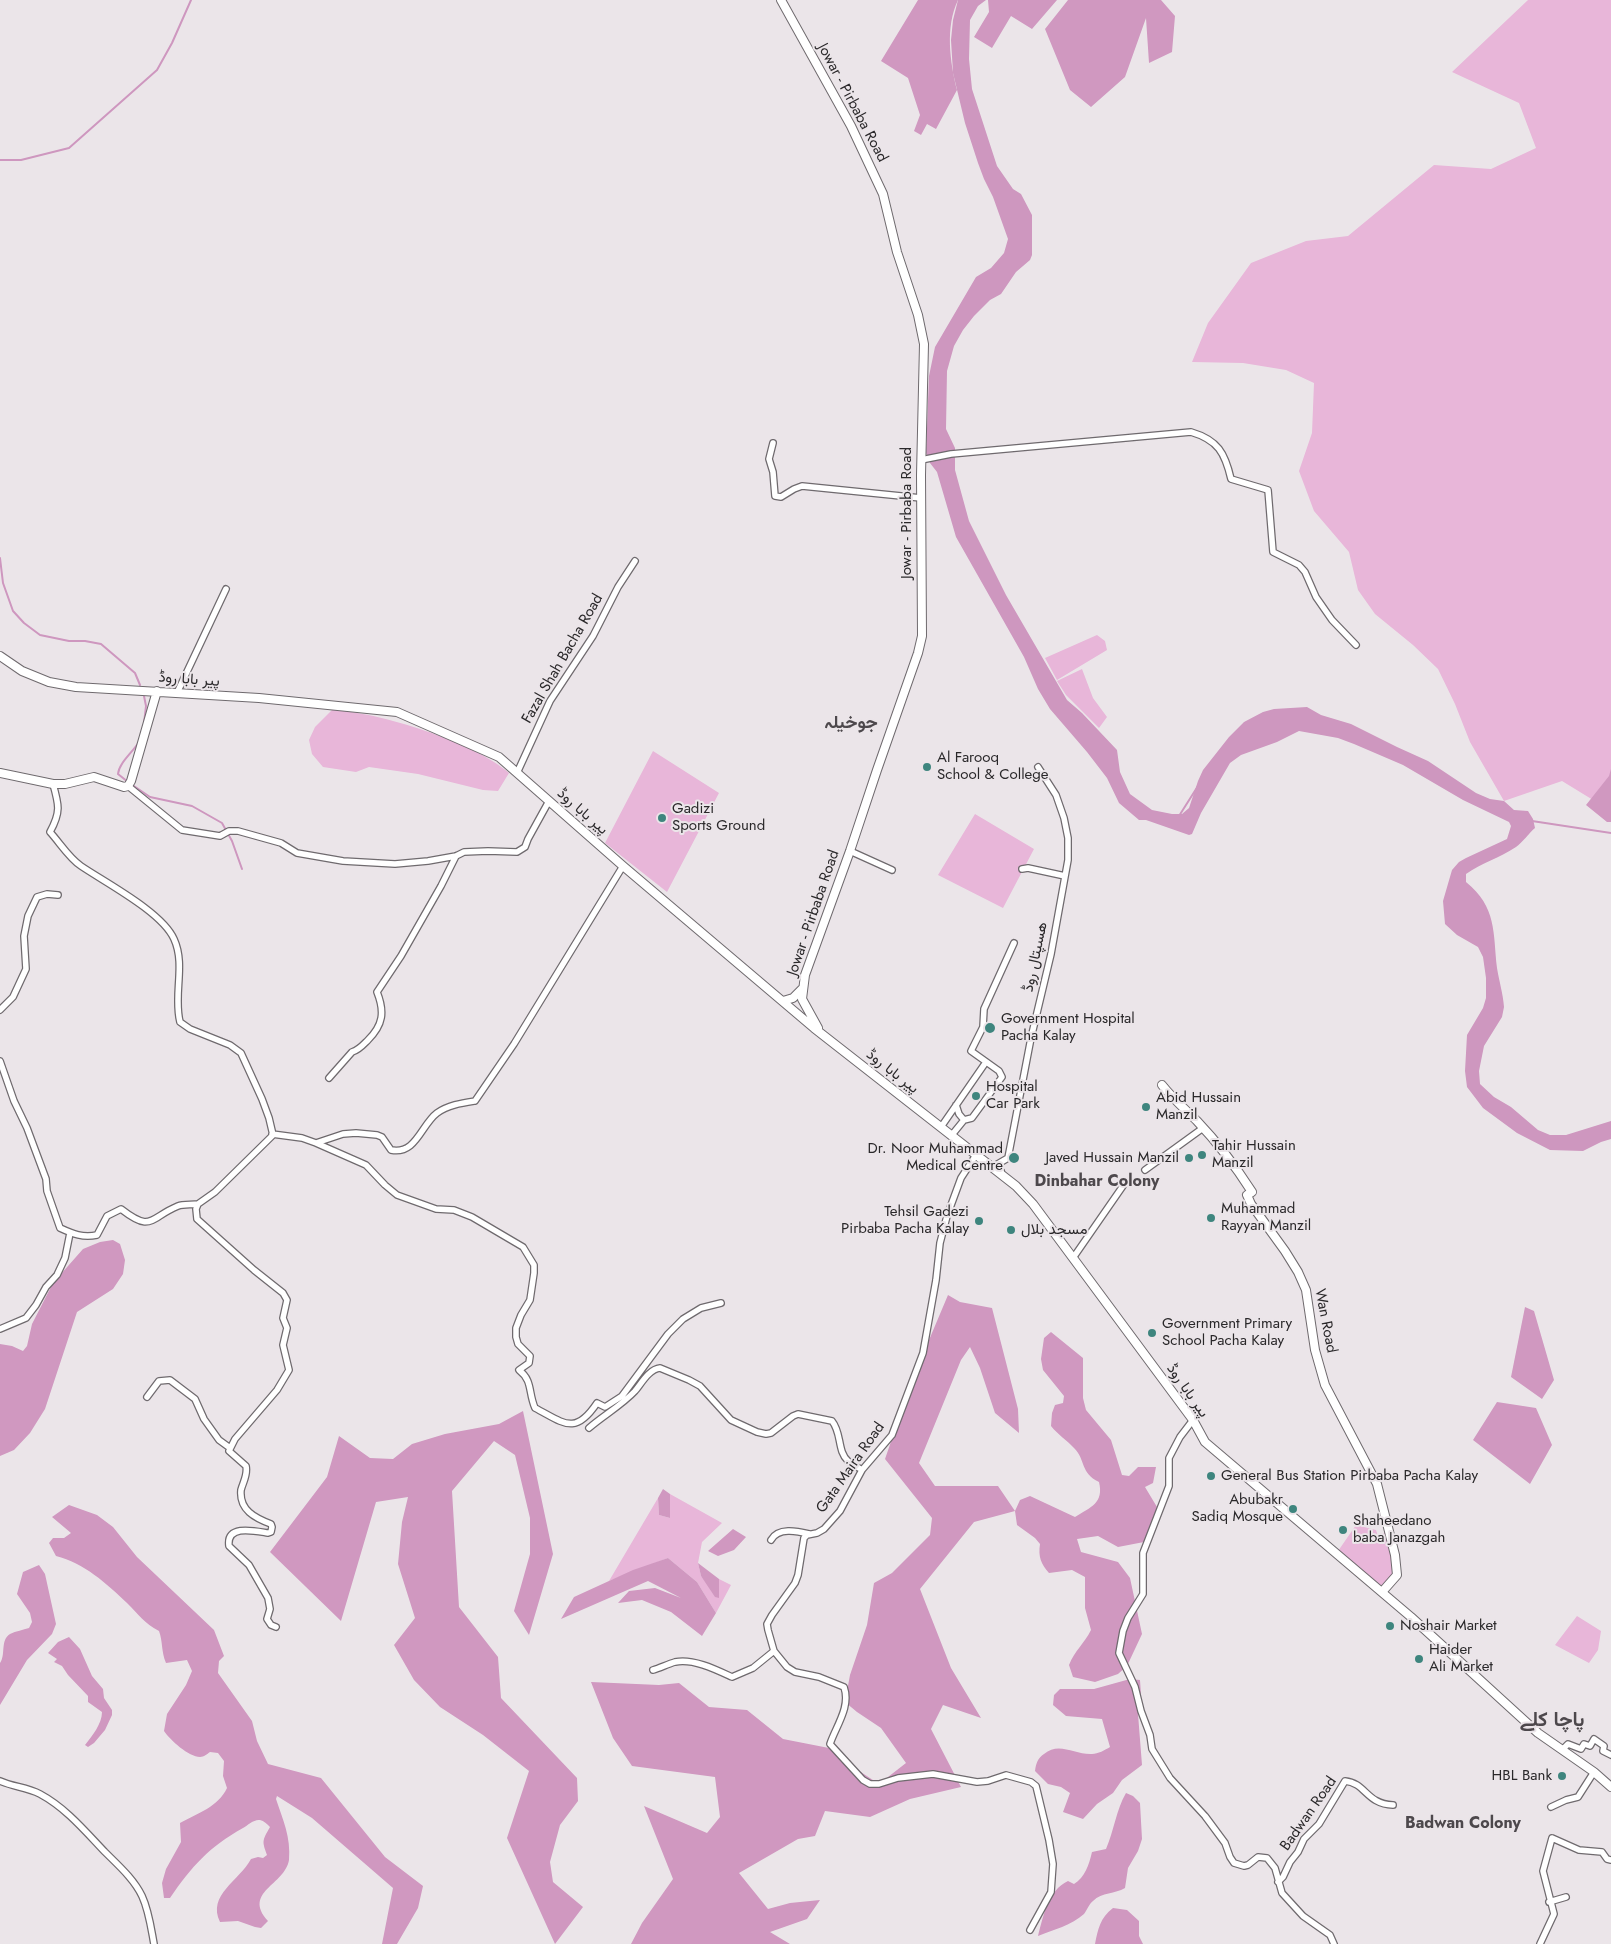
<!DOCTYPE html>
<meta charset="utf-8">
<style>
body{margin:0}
canvas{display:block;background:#ebe5e9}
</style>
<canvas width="1611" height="1944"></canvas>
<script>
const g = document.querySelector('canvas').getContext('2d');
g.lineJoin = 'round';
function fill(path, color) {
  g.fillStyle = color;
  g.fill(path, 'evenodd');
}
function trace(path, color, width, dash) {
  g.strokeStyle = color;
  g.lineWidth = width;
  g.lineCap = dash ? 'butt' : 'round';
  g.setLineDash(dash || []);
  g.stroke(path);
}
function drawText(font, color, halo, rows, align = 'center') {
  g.font = font + ' Jost,Vazirmatn,sans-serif';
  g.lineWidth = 4;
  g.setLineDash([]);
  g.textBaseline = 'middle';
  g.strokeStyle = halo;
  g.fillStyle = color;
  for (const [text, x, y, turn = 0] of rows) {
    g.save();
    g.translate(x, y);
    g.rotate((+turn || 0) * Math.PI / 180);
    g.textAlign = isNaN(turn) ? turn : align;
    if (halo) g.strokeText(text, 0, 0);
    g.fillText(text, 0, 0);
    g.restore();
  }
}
const green = new Path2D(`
 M 1528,0 L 1611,0 L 1611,811 L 1562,781 L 1504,801 L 1470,742 L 1455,704 L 1438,669 L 1413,645 L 1375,614 L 1358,590 L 1349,552 L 1314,511 L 1299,471 L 1312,433 L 1314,383 L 1286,370 L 1243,363 L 1192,362 L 1208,323 L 1251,263 L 1306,241 L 1348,236 L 1434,165 L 1491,169 L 1536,148 L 1519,103 L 1452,72 Z
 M 1097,635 L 1105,641 L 1107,650 L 1057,680 L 1045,658 Z
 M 1082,669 L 1093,698 L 1107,717 L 1099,728 L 1066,695 L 1057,681 Z
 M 332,710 C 379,712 474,742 509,773 L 498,791 L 483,790 L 418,774 L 369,767 L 356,772 L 323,767 L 312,754 L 309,740 L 315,727 Z
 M 653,751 L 719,793 L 667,892 L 605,843 Z
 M 975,814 L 1034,849 L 1003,908 L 938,875 Z
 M 670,1494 L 722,1523 L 702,1542 L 698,1563 L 701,1576 L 719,1597 L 719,1579 L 731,1585 L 716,1613 L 697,1582 L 668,1558 L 609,1581 L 658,1498 L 659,1515 L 670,1518 Z
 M 1356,1525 L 1376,1530 L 1378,1536 L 1387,1532 L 1397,1569 L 1382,1592 L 1336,1554 Z
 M 1577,1616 L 1601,1631 L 1598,1650 L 1589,1663 L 1555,1645 Z`);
const forest = new Path2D(`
 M 918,0 L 958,0 C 945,27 950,62 957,90 L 936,129 L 927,124 L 921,135 L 914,131 L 920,115 L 908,78 L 881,61 Z
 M 988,0 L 1057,0 L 1032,29 L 1011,16 L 992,48 L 974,37 L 989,12 Z
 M 1068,0 L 1161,0 L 1175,16 L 1172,52 L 1149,63 L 1146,18 L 1125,77 L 1091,107 L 1070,90 L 1045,29 Z
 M 1611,769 L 1611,822 L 1607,822 L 1586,805 L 1609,776 Z
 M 113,1240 L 120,1244 L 125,1260 L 123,1274 L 113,1289 L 77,1312 L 45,1409 L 30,1433 L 14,1450 L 0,1456 L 0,1344 L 12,1346 L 23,1351 L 27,1346 L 32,1324 L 53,1283 L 83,1249 L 100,1242 Z
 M 948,1295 L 960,1302 L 992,1308 L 1018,1409 L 1019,1433 L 995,1413 L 980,1368 L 970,1347 L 961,1360 L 919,1463 L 935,1486 L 998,1486 L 1015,1511 L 1020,1500 L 1030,1496 L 1075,1517 C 1091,1507 1104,1503 1099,1482 C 1080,1473 1086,1460 1074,1448 C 1067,1440 1058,1435 1051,1426 L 1052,1413 L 1055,1405 L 1063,1403 L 1064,1396 L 1043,1370 L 1041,1359 L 1044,1338 L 1051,1332 L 1083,1358 L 1083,1398 L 1086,1410 L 1111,1440 L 1122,1475 L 1129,1476 L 1138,1467 L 1156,1467 L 1153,1483 L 1145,1487 L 1157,1507 L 1152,1529 L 1144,1542 L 1118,1547 L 1098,1536 L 1077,1539 L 1081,1552 L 1118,1562 L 1130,1578 L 1142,1634 L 1127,1666 L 1118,1674 L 1095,1682 L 1073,1677 L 1069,1665 C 1075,1650 1084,1644 1091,1630 L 1085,1608 L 1085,1577 L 1072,1570 L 1049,1573 C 1041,1564 1038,1557 1040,1544 L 1035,1538 L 1017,1525 L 1015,1511 L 974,1522 L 920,1589 L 951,1668 L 981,1718 L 943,1705 L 931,1729 L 961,1787 L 910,1799 L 870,1817 L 825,1811 L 815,1836 L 798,1839 L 739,1873 L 768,1909 L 790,1903 L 820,1900 L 807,1919 L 770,1932 L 790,1944 L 631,1944 L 642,1923 L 673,1879 L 644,1806 L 707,1833 L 720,1817 L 715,1777 L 632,1766 L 613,1738 L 591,1682 L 659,1685 L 679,1683 L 709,1707 L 747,1710 L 783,1739 L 834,1749 L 847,1763 L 879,1784 L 906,1763 L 881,1728 L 857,1712 L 845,1702 L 850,1675 L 867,1625 L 874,1583 L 892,1573 L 930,1535 L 932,1518 L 885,1459 L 913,1378 Z
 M 1525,1307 L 1534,1311 L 1554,1380 L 1542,1399 L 1511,1377 Z
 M 1497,1402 L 1536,1408 L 1552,1445 L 1530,1484 L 1473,1440 Z
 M 523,1411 L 553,1554 L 529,1635 L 514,1611 L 530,1554 L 530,1518 L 515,1455 L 494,1441 L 452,1491 L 459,1607 L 498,1657 L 501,1698 L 577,1778 L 578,1801 L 560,1825 L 550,1862 L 553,1882 L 583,1907 L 555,1944 L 507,1838 L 529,1771 L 483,1735 L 440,1707 L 414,1680 L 394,1645 L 415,1618 L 398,1564 L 402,1522 L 408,1497 L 376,1502 L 341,1621 L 270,1552 L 327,1477 L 339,1436 L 370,1458 L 393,1459 L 412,1444 L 445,1434 L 499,1424 Z
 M 663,1489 L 670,1494 L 670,1518 L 659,1515 L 658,1498 Z
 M 69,1505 L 97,1515 L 113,1527 L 137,1557 L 214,1630 L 224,1656 L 219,1661 L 218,1673 L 252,1721 L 257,1741 L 268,1764 L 321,1778 L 385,1857 L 423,1886 L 418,1908 L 397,1944 L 382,1944 L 393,1888 L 312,1818 L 277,1796 L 276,1799 C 283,1820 291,1837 289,1860 C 285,1885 242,1892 268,1921 L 261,1928 L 255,1927 L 238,1921 L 220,1922 C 207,1895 239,1881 251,1859 L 258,1857 L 263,1858 L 267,1855 C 262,1841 262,1841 270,1827 C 267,1824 264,1821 260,1820 C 254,1819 248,1825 243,1828 C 209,1847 192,1866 170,1898 L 164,1898 L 162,1883 L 166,1869 L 181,1842 L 180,1823 C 198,1813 218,1807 227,1788 L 223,1776 L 224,1761 L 218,1753 L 210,1752 C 207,1754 204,1757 200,1757 C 189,1757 170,1740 164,1731 L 167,1714 L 186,1685 L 192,1671 L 187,1660 L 166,1663 C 161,1651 163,1642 159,1631 C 144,1623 139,1615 127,1603 C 106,1583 84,1563 56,1556 L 49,1543 L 53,1538 L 64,1538 L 71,1533 L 52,1517 Z
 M 733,1529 L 746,1537 L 734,1550 L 718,1556 L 708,1551 Z
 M 668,1558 L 697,1582 L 716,1613 L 702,1636 L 671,1612 L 642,1600 L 618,1603 L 629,1591 L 655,1588 L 681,1598 L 648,1581 L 561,1619 L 574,1597 L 633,1570 Z
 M 698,1563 L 719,1579 L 719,1598 L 715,1597 L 701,1576 Z
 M 39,1565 L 45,1574 L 56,1624 L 52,1634 L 27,1660 L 0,1705 L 0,1663 C 6,1655 0,1640 10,1634 C 16,1631 23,1630 29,1628 L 32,1622 L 30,1613 L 17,1594 L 23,1572 Z
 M 69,1637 L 80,1649 L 92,1676 L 103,1689 L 104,1698 L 112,1710 L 112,1715 L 105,1730 L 94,1743 L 88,1747 L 85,1745 C 92,1736 102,1724 102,1712 L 88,1702 L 88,1696 L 68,1675 L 62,1666 L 54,1662 L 57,1659 L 48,1653 L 58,1642 Z
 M 1130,1679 L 1140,1680 L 1141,1695 L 1138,1714 L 1142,1765 L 1122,1780 L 1113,1793 L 1097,1804 L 1083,1819 L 1063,1812 L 1070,1793 L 1061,1787 L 1048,1784 L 1035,1771 C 1036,1763 1038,1758 1044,1754 C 1059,1741 1075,1755 1092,1754 C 1098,1754 1105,1750 1110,1747 L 1102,1719 L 1066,1716 L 1053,1705 L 1054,1695 L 1060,1689 L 1094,1689 Z
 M 1126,1793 L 1133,1796 L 1140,1803 L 1142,1839 L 1138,1851 L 1128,1868 L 1125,1888 C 1115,1894 1102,1892 1093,1901 C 1089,1904 1087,1910 1084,1914 C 1072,1925 1053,1930 1038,1936 C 1043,1917 1048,1890 1068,1881 L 1074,1884 C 1085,1877 1089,1865 1092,1852 L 1106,1849 C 1114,1831 1116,1810 1126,1793 Z
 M 1113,1908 L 1127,1910 L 1139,1921 L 1139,1936 L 1143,1944 L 1095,1944 C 1098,1929 1100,1918 1113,1908 Z`);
const water = new Path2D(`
 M 958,0 L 986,0 L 978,6 L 970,20 L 969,59 L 972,89 L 997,166 L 1013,189 L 1021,194 L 1032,215 L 1032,255 L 1030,260 L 1016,272 L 1001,294 L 990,300 L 974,316 L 963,330 L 954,346 L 947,371 L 946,429 L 955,448 L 955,470 L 969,521 L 1006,595 L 1067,700 L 1082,713 L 1117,750 L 1120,772 L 1130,794 L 1152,810 L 1172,814 L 1182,814 L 1189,808 L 1198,781 L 1203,770 L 1229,737 L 1244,722 L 1263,712 L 1274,709 L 1307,707 L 1321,715 L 1351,724 L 1397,747 L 1428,761 L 1476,793 L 1490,799 L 1504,801 L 1514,810 L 1528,811 L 1533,819 L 1535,828 C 1529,833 1522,843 1516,847 C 1500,858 1481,863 1466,874 L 1466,882 C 1497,907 1493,933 1497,968 C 1499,981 1503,993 1504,1007 L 1502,1017 L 1484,1046 L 1479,1071 L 1480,1084 L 1494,1097 L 1511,1107 L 1538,1130 L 1550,1135 L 1566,1135 L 1611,1121 L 1611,1139 L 1601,1142 L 1583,1151 L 1550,1150 L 1517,1133 L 1483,1108 L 1467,1087 L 1465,1071 L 1467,1035 L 1483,1008 L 1486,998 L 1486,978 L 1483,957 L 1478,947 L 1457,935 L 1445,924 L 1443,901 L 1452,870 L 1459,862 L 1466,858 L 1507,839 L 1511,826 L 1509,822 L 1463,800 L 1403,765 L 1354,744 L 1338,738 L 1299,731 L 1277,742 L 1241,755 L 1230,763 L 1201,813 L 1192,834 L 1189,835 L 1146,820 L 1139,820 L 1119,803 L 1107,778 L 1087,752 L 1050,709 L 1038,689 L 1024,657 L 956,537 L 937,472 L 930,463 L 926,453 L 929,376 L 935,347 L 976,277 L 991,268 L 1004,253 L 1008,239 L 993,197 L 984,179 L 978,163 L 965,123 L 953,73 L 951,40 L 953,20 Z`);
const stream = new Path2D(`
 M 0,160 L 21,160 L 69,148 L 157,70 L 172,43 L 191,0
 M 0,558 L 3,583 L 13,611 L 24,623 L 40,635 L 69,641 L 85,641 L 101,644 L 135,673 L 140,685
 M 144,723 L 146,706 L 144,696
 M 128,782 L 118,774 C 119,763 132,753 139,742
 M 131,784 L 150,797 L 192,806 L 222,823 L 232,841 L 242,869
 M 1179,816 L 1198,786
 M 1532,821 L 1611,833`);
const street = new Path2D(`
 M 773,443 L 769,459 L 773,472 L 775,496 L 781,497 L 794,489 L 802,486 L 921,498
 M 921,460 L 951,454 L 1191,432 C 1218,440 1225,453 1231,479 L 1268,490 L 1273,552 L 1299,565 L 1305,572 L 1316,597 L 1332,620 L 1356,645
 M 177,693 L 226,589
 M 517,773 L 550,701 L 593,636 L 618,587 L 635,561
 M 53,784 C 59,805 61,812 50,832 C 60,843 69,858 81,866 C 106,883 162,912 174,939 C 186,965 173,995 180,1022 L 190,1029 L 230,1045 L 241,1053 L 262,1099 L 269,1118 L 273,1135 L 215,1192 L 198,1204 L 196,1209 L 197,1219 L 254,1270 L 283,1293 L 287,1300 L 283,1318 L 287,1328 L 283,1345 L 289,1370 L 277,1390 L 235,1439 L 229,1451 L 246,1466 C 248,1475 243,1482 241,1490 C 239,1510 255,1518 271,1524 L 272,1527 L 271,1532 L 268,1533 C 255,1531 226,1524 229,1546 L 249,1565 L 268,1598 L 270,1609 L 267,1619 L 271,1625 L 276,1627
 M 128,786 L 182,830 L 220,836 L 229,831 L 238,831 L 281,843 L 297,853 L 343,861 L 395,864 L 428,861 L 456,856 L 464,852 L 488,851 L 517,852 L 525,847 L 528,839 L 549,801
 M 850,851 L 892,870
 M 1022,869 L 1028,868 L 1065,876
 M 0,1010 L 13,997 L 26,969 L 24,936 L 28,916 L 37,897 L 47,894 L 58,895
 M 0,1061 L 14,1101 L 27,1128 L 46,1179 L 47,1191 L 60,1228 C 73,1234 83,1238 97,1235 L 107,1216 L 121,1209 C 152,1233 149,1218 178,1206 C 183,1204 192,1205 198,1204
 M 329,1078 L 352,1052 C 359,1050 363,1045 368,1040 C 383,1025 385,1012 377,992 L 401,956 L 441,886 L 456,856
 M 956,1105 L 959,1114 L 964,1120
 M 941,1127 L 986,1062
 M 272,1134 L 302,1138 L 316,1143 L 343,1134 L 356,1133 L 377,1135 L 382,1137 L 391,1150 C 416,1155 421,1125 437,1113 C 448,1105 462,1103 475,1101 L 514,1044 L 623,866
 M 951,1136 L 964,1120 L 972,1118 L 1002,1077 L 999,1071 L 971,1051 L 983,1027 L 984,1009 L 1014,943
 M 316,1143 L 366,1165 L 385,1185 L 397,1195 L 436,1209 L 454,1210 L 472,1217 L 523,1247 L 534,1265 L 534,1273 L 530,1300 L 521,1315 L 516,1328 L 516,1337 L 518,1344 L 530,1356 L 529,1363 L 519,1370 C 533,1381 528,1392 535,1408 C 564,1423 575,1436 597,1403 L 605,1407 L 622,1396 L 668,1334 L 683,1319 L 701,1308 L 721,1303
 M 976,1155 L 961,1178 L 947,1216 L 940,1243 L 936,1280 L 923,1353 L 892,1435 L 862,1470 L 840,1511 L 824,1529 L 817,1533 L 807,1535 L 804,1538 L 798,1575 L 795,1583 L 772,1615 L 767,1624 L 768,1630 L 774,1651 L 787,1667 L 795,1672 L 819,1677 L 844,1687 C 851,1707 836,1726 830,1744 L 863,1780 L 870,1784 L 879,1784 L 898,1778 L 933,1774 L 977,1782 L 988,1781 L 1006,1775 L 1031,1782 L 1036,1786 L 1049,1840 L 1053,1864 L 1051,1892 L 1030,1930
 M 1145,1170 L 1203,1128
 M 1001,1171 L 996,1165 L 1008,1158 L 1031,1038 L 1051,954 L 1068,860 L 1068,838 L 1064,818 L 1056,795 L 1038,767
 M 1073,1258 L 1125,1183
 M 0,1329 L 26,1318 L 36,1305 L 46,1287 L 57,1275 L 65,1258 L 70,1233
 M 147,1397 L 159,1381 L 170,1380 L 195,1399 L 204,1419 L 219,1440 L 230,1448
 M 1193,1420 L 1180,1437 L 1169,1458 L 1169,1486 L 1143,1553 L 1143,1594 L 1128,1618 L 1123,1631 L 1119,1653 L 1135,1687 L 1141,1711 L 1150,1735 L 1152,1749 L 1170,1778 L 1205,1816 L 1225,1843 L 1230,1857 L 1234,1863 L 1244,1866 L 1248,1865 L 1258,1857 L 1267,1858 L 1275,1868 L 1282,1893 L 1303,1916 L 1330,1935 L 1334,1944
 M 589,1428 C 604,1415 622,1405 635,1391 C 641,1384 649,1369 660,1368 L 689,1380 L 700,1386 L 731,1420 L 757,1432 L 766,1434 L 771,1433 L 793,1416 L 798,1414 L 832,1421 C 842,1433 837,1451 848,1461 C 852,1465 858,1467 862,1470
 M 771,1540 C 778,1527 797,1531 809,1534
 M 653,1670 C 660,1668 668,1664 675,1662 C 693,1658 717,1670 732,1677 L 753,1668 L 774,1651
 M 1562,1750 L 1568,1744 L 1581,1749 L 1584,1744 L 1590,1746 L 1594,1739 L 1604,1746 L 1603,1751 L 1611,1755
 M 0,1781 C 13,1787 27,1787 40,1794 C 66,1808 85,1831 105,1852 C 118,1865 134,1879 142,1896 C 149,1911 151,1928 154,1944
 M 1551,1807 L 1566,1800 L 1578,1797 L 1594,1772
 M 1278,1882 L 1283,1877 L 1290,1862 L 1298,1852 L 1304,1839 L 1319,1824 L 1345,1781 C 1366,1783 1366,1804 1393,1805
 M 1549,1902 L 1566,1897
 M 1540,1944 L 1554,1914 L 1543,1871 L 1552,1838 L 1579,1850 L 1602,1852 L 1607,1859 L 1611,1860`);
const secondary = new Path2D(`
 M 781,0 L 851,126 L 883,194 L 897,252 L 918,315 L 924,344 L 921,475 L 922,636 L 918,653 L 877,770 L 850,851 L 805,975 L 802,999 L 818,1028
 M 0,656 L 22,671 L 49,682 L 76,687 L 259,698 L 397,712 L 499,757 L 623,866 L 814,1028 L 1016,1186 L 1033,1204 L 1193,1420 L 1205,1442 L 1411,1617 L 1538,1733 L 1594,1772 L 1611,1787
 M 0,773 L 53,784 L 65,784 L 94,777 L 124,787 L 128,786 L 131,781 L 157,691
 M 783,1001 L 793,998 L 802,989
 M 1162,1085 C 1173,1099 1185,1109 1197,1121 C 1218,1143 1236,1167 1252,1192 L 1247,1195 L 1251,1204 L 1285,1251 L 1298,1272 L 1306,1290 L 1315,1350 L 1325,1385 L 1377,1484 L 1395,1555 L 1397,1575 L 1382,1592`);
const markers = [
 [927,767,5,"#3e857e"],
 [662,818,5,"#3e857e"],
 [990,1028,6,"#3e857e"],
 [976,1096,5,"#3e857e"],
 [1146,1107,5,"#3e857e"],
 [1202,1155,5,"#3e857e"],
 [1014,1158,6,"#3e857e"],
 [1189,1158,5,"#3e857e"],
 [1211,1218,5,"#3e857e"],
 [979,1221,5,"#3e857e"],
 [1011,1230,5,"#3e857e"],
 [1152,1333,5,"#3e857e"],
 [1211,1476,5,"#3e857e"],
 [1293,1509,5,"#3e857e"],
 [1343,1530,5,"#3e857e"],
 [1390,1626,5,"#3e857e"],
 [1419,1659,5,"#3e857e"],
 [1562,1776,5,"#3e857e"]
];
const streetNames = [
 ["Jowar - Pirbaba Road",852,103,62],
 ["Jowar - Pirbaba Road",907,513,-90],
 ["Fazal Shah Bacha Road",563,659,-60],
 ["پیر بابا روڈ",189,680,4],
 ["پیر بابا روڈ",582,812,41],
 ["Jowar - Pirbaba Road",814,913,-71],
 ["ھسپتال روڈ",1036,957,-78],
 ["پیر بابا روڈ",892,1072,38],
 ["Wan Road",1325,1321,79],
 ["پیر بابا روڈ",1187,1391,55],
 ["Gata Maira Road",851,1468,-55],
 ["Badwan Road",1309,1814,-55]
];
const poiNames = [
 ["Al Farooq",937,758],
 ["School & College",937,775],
 ["Gadizi",672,809],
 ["Sports Ground",672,826],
 ["Government Hospital",1001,1019],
 ["Pacha Kalay",1001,1036],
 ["Hospital",986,1087],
 ["Car Park",986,1104],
 ["Abid Hussain",1156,1098],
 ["Manzil",1156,1115],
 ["Tahir Hussain",1212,1146],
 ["Manzil",1212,1163],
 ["Dr. Noor Muhammad",1003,1149,"right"],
 ["Medical Centre",1003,1166,"right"],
 ["Javed Hussain Manzil",1179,1158,"right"],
 ["Muhammad",1221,1209],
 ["Rayyan Manzil",1221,1226],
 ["Tehsil Gadezi",969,1212,"right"],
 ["Pirbaba Pacha Kalay",969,1229,"right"],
 ["مسجد بلال",1021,1230],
 ["Government Primary",1162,1324],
 ["School Pacha Kalay",1162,1341],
 ["General Bus Station Pirbaba Pacha Kalay",1221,1476],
 ["Abubakr",1283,1500,"right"],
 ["Sadiq Mosque",1283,1517,"right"],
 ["Shaheedano",1353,1521],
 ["baba Janazgah",1353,1538],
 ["Noshair Market",1400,1626],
 ["Haider",1429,1650],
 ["Ali Market",1429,1667],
 ["HBL Bank",1552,1776,"right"]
];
const neighbourhoodNames = [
 ["Dinbahar Colony",1097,1182],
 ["Badwan Colony",1463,1824]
];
const quarterNames = [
 ["جوخیلہ",851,724]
];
const districtNames = [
 ["پاچا کلے",1552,1721]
];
fill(green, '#e8b6d9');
fill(forest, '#d098c0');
fill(water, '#ce97bf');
trace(stream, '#ce97bf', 2);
trace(street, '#6f6a6e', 8);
trace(secondary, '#6f6a6e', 10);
trace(street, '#fff', 5.5);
trace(secondary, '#fff', 8);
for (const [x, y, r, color] of markers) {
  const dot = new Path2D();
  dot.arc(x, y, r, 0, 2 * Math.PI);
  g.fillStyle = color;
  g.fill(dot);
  trace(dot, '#ebe5e9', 2);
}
drawText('15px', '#2a282a', '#ebe5e9', streetNames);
drawText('15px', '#2a282a', '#ebe5e9', poiNames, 'left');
drawText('bold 16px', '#4d484c', '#ebe5e9', neighbourhoodNames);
drawText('bold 18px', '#4d484c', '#ebe5e9', quarterNames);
drawText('bold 20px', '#4d484c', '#ebe5e9', districtNames);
</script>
